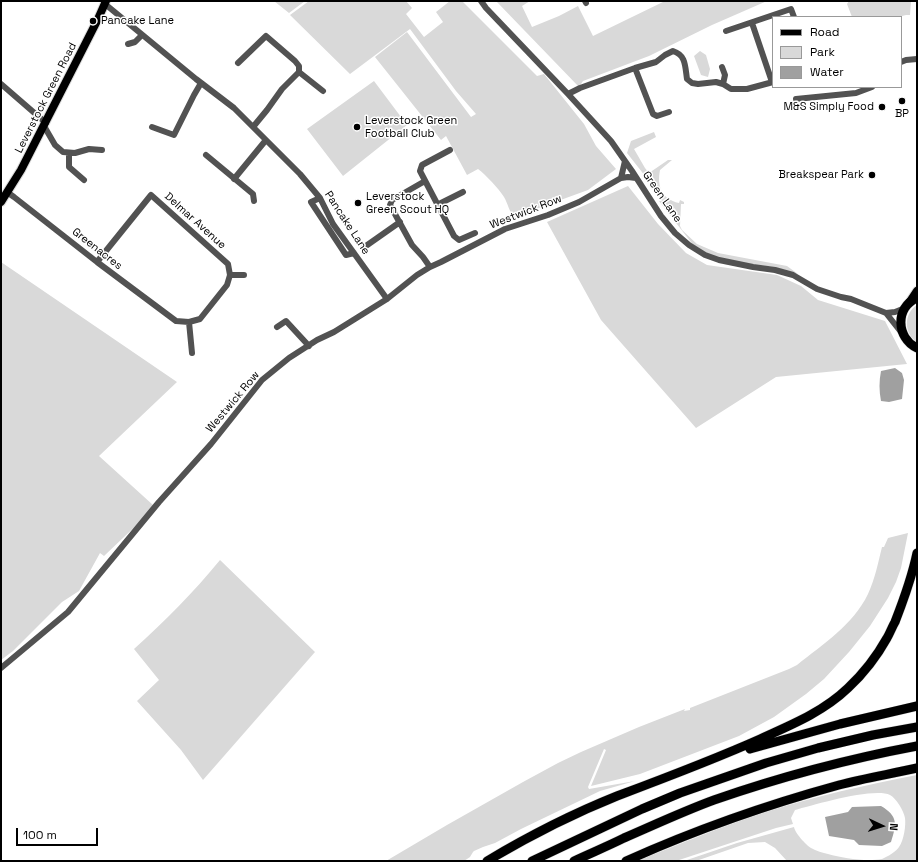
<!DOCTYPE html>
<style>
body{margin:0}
#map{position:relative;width:918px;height:862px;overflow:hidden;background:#fff;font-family:"Space Grotesk",sans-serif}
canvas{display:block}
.frame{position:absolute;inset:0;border:2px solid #000;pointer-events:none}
.legend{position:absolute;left:772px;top:16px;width:130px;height:72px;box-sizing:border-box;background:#fff;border:1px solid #999;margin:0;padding:5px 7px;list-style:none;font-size:12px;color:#000}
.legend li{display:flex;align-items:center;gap:8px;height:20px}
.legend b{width:20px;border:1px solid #999}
.north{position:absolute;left:862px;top:806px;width:40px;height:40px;-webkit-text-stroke:3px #fff;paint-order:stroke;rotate:94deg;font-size:11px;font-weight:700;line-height:16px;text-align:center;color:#000}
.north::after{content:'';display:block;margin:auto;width:14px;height:18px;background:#000;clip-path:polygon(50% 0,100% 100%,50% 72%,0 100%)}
.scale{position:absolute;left:16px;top:828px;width:82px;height:18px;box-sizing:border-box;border:2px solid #000;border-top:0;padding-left:5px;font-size:12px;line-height:14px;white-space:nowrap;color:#000;-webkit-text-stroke:3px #fff;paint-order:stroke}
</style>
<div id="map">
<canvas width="918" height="862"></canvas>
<div class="frame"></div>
<ul class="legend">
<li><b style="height:5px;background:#000"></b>Road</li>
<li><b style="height:11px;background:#d9d9d9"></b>Park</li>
<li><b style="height:11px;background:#a0a0a0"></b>Water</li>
</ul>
<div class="north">N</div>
<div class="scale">100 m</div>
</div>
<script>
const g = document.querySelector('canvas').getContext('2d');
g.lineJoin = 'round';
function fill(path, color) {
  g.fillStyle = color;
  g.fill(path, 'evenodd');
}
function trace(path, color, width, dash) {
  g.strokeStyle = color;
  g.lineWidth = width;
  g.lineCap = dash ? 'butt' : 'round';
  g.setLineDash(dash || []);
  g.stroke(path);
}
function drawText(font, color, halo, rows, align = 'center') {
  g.font = font + ' "Space Grotesk",sans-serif';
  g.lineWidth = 3;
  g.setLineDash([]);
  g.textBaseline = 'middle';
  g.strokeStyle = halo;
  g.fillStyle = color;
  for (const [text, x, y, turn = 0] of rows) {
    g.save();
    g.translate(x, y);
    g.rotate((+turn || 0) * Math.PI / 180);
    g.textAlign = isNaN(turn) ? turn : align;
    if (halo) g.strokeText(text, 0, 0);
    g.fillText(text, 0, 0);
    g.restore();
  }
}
const green = new Path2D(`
 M 274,1 L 305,1 L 289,13 Z
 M 309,1 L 406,1 L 412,8 L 406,14 L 424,37 L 443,22 L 436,12 L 450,1 L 462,1 L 537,76 L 544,74 L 584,124 L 596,146 L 616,169 L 588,190 L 514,217 C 509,211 508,204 504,197 C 499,189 486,175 478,169 L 467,175 L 446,136 L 441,140 L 375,57 L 407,32 L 471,117 L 476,114 L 456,91 L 410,29 L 350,74 L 290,15 Z
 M 496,1 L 530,1 L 522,6 L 532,27 L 559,16 L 578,6 L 593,36 L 665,1 L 767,1 L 712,25 L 649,56 L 583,81 L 579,87 Z
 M 849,1 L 911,1 L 910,15 L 906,15 L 898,17 L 852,17 L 847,4 Z
 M 700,51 L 706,55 L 710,69 L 708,77 L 701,75 L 694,56 Z
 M 374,81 L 407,125 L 343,176 L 307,129 Z
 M 654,132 L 656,137 L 634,149 L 645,168 L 649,173 L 668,160 L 672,160 L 660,170 C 657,186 661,199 679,203 L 680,200 L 684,202 L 684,204 L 681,204 L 680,226 L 682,230 L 697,244 L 718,253 L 787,266 L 798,274 L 773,267 L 728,261 L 709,255 L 694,246 L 659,201 L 662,201 L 649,181 L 627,153 L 631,141 Z
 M 628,186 L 658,224 L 686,253 L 707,265 L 777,275 L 801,286 L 818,300 L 885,321 L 907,364 L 776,377 L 696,428 L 601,320 L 547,222 Z
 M 1,262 L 177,382 L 99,456 L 153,505 L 144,518 L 104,556 L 100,553 L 79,591 L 62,602 L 13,651 L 1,660 Z
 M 917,305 L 917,342 C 904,334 903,314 917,305 Z
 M 908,533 L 901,568 L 896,582 L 888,598 L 870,626 L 849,652 L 824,679 L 806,694 L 774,717 L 739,736 L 640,774 L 591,786 L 606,750 L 604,749 L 588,787 L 589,789 L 635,781 L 600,791 L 521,829 L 495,843 L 483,847 L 474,851 L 473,852 L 470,857 L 464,861 L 386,861 L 447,825 L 523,782 L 558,763 L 581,752 L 639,727 L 685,709 L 684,711 L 690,710 L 690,708 L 789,669 L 797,665 C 823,644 853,625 868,594 C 875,579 878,563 882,547 L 884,547 L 888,538 Z
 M 220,560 L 315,652 L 203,780 L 181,750 L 137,701 L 159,680 L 134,649 C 165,621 194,592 220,560 Z
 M 917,775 L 917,861 L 787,861 L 775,848 L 765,842 L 748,843 L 696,861 L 684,861 L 737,843 L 794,827 C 795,833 806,845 811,848 C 816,851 823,853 828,854 C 843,858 866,862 882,859 C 887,857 897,851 899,847 C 904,840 906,825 905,818 C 904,811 896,798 890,795 C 874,787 813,805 795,810 L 791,818 L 793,824 L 776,828 L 676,861 L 637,861 C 680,844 722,826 766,812 C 815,796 866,785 917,775 Z`);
const water = new Path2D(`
 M 895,368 L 902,373 L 904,380 L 902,399 L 889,402 L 881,401 C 879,391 879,381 881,371 Z
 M 881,806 C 898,816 897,824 891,842 L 882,846 L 859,845 L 854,840 L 829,836 L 825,817 L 848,812 L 852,807 Z`);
const minor = new Path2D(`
 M 481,1 L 486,8 L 568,94 L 611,141 L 632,171 L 661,216 L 675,233 L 689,245 L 705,255 L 719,260 L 753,267 L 775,270 L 793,275 L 817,289 L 841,297 L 851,299 L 886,313 L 901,332
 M 585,1 L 586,3
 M 105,4 L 196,79 L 234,108 L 300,174 L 320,198 L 333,224 L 387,299
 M 752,23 L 772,82
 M 726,31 L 791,9 L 794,17
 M 128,44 L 135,42 L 142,35
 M 901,62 L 906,60 L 917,59
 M 238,63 L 266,36 L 295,61 L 299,66 L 299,72 L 323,91
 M 722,67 L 725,75 L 723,84
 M 635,68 L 653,114 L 657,116 L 669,112
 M 1,84 L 46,123
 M 568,94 L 580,88 L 635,68 L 656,62 L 665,55 L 673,51 C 686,55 685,66 687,79 L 692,83 L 698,84 L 716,82 L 723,84 L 731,89 L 747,89 L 773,82
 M 796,99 L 856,93 L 872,87
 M 44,126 L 55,145 L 63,152 L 75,153 L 89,149 L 102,150
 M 152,127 L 174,135 L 194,95 L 201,83
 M 253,127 L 267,110 L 282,89 L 299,72
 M 450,150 L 422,165 L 420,171 L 454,236 L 459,240 L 475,233
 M 69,153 L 69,167 L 84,180
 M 206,155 L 253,194 L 254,201
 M 621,178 L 625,161
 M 234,179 L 266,140
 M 425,181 L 392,200 L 390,205 L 412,245 L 423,257 L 430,267
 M 7,192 L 14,197 L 97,262 L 176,321 L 189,322 L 200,319 L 227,285 L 230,275 L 228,264 L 151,195 L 97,262
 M 320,198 L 311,202 L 346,255 L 354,253
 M 437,205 L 463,192
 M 363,248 L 400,222
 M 230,275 L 244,275
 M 886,313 L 895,312 L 905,308
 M 189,322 L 192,353
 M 277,327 L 286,321 L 309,346
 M 1,668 L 68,612 L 159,502 L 211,444 L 262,380 L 289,358 L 317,340 L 334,332 L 387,299 L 417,275 L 430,267 L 441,262 L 505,229 L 548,215 L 579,202 L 621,178 L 628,177 L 636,178`);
const major = new Path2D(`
 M 1,202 L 21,170 L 98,19 L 106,1
 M 909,303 L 917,291`);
const highway = new Path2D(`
 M 917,298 C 895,307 896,338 917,348
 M 750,749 L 840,724 L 917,706
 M 487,861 C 529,836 572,814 617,796 C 665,778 713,760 760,739 C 791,725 823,712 848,688 C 863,674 877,656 887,638 C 890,633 892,627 895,622 C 904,599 912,577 917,553
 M 532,861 L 642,809 L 680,793 L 766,763 L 818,748 L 873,735 L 917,727
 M 574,861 C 591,853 608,846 624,838 C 654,825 684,811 714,800 C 780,777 848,759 917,746
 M 626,861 C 695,830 766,805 839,785 C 865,778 891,774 917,768`);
const markers = [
 [93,21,4,"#000"],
 [902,101,4,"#000"],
 [882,107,4,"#000"],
 [357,127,4,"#000"],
 [872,175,4,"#000"],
 [358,203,4,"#000"]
];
const poiNames = [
 ["Pancake Lane",101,21],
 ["M&S Simply Food",874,107,"right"],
 ["BP",902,114,"center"],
 ["Leverstock Green",365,121],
 ["Football Club",365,134],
 ["Breakspear Park",864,175,"right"],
 ["Leverstock",366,197],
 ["Green Scout HQ",366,210]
];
const streetNames = [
 ["Leverstock Green Road",46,98,-63],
 ["Green Lane",662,197,55],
 ["Westwick Row",526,212,-21],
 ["Delmar Avenue",195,221,42],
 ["Pancake Lane",347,223,57],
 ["Greenacres",97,249,38],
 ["Westwick Row",233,402,-50]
];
fill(green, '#d9d9d9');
fill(water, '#a0a0a0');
trace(major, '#dbdbdb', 10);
trace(highway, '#dbdbdb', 10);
trace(minor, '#525252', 6);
trace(major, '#000', 8);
trace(highway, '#000', 9);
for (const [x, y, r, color] of markers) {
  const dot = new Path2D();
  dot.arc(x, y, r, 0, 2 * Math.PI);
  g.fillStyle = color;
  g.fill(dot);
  trace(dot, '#fff', 1.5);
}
drawText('11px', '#000', '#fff', poiNames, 'left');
drawText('11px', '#000', '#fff', streetNames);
</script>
